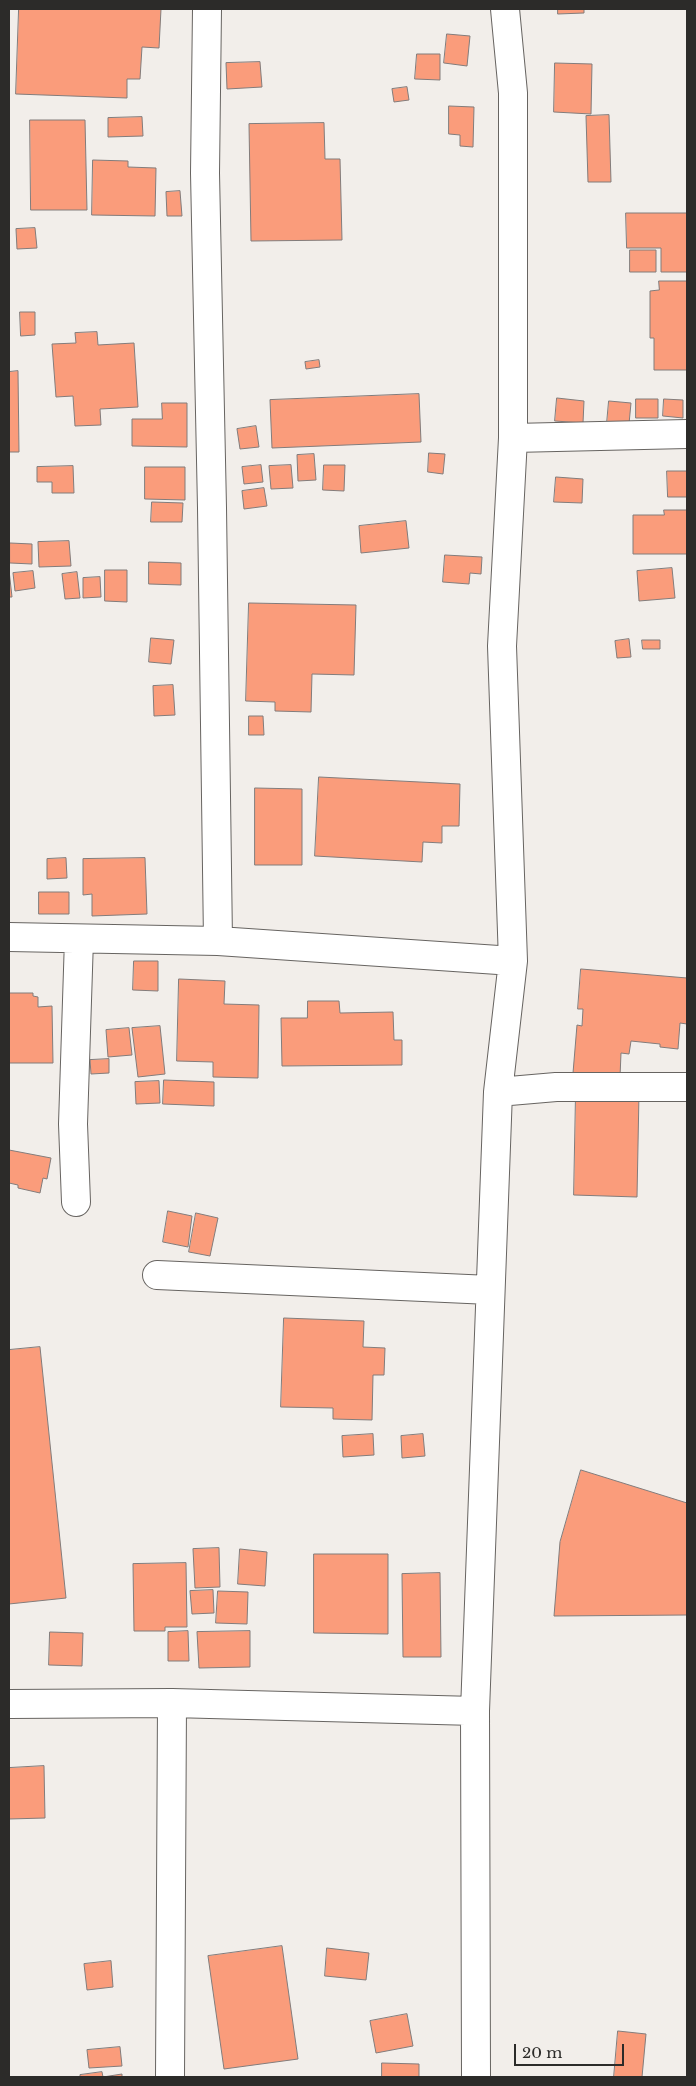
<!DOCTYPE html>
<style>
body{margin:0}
#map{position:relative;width:696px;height:2086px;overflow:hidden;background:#f2eeea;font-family:"Libre Baskerville",serif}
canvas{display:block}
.frame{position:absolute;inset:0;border:10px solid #2c2b29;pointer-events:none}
.scale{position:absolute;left:514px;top:2044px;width:110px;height:22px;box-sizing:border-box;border:2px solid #2c2b29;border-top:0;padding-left:6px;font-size:15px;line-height:18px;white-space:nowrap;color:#2c2b29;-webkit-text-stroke:4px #f2eeea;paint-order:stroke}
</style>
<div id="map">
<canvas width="696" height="2086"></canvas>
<div class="frame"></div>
<div class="scale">20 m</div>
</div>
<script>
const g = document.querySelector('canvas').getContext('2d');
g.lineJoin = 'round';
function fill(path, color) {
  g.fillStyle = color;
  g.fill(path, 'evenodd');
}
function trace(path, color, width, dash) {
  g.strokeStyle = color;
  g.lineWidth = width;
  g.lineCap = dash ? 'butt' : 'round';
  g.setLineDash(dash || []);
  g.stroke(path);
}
const building = new Path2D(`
 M 19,9 L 161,9 L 159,48 L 142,47 L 140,79 L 127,79 L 127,98 L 16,94 Z
 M 558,9 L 584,9 L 584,13 L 558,14 Z
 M 447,34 L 470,36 L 467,66 L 444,63 Z
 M 417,54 L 440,54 L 440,80 L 415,79 Z
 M 260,62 L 262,87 L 227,89 L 226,63 Z
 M 555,63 L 592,64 L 591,114 L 554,112 Z
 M 407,87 L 409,100 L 394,102 L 392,89 Z
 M 449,106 L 474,107 L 473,147 L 460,146 L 460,135 L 449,134 Z
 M 609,115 L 611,182 L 588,182 L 586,116 Z
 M 142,117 L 143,136 L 108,137 L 108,118 Z
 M 30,120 L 85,120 L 87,210 L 31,210 Z
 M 324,123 L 325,159 L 340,159 L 342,240 L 251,241 L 249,124 Z
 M 93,160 L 128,161 L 128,167 L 156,168 L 155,216 L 92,215 Z
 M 180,191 L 182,216 L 167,216 L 166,192 Z
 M 626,213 L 687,213 L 687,272 L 661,272 L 661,248 L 627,248 Z
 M 35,228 L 37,248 L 17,249 L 16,229 Z
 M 630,250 L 656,250 L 656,272 L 630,272 Z
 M 659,281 L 687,281 L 687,370 L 654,370 L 654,338 L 650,338 L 650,291 L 659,290 Z
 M 20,312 L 35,312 L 35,335 L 21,336 Z
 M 97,332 L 98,345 L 134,343 L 138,407 L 100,409 L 101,425 L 75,426 L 73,396 L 56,397 L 52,344 L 76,343 L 75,333 Z
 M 319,360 L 320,367 L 306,369 L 305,362 Z
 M 18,371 L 19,452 L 9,452 L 9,372 Z
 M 419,394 L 421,442 L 272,448 L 270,400 Z
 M 557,398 L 584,401 L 583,423 L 555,421 Z
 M 636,399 L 658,399 L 658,418 L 636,418 Z
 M 664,399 L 683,400 L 683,418 L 663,416 Z
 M 609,401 L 631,403 L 629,424 L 607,423 Z
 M 162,403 L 187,403 L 187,447 L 132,446 L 132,419 L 162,419 Z
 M 256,426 L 259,447 L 240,449 L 237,429 Z
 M 429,453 L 445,454 L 443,474 L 428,472 Z
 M 314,454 L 316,480 L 298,481 L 297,455 Z
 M 261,465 L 263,482 L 244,484 L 242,467 Z
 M 291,465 L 293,488 L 271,489 L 269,466 Z
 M 324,465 L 345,465 L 344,491 L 323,490 Z
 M 73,466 L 74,493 L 52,493 L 52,482 L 37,482 L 37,467 Z
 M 145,467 L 185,467 L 185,500 L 145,499 Z
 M 667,471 L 687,471 L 687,497 L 668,497 Z
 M 556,477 L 583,479 L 582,503 L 554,502 Z
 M 264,488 L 267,506 L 244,509 L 242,491 Z
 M 152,502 L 183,503 L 182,522 L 151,522 Z
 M 664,510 L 687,510 L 687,554 L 633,554 L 633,515 L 664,515 Z
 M 406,521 L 409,548 L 361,553 L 359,526 Z
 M 69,541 L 71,566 L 39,567 L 38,542 Z
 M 10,543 L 32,544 L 32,564 L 10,563 Z
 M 445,555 L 482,557 L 481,574 L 470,573 L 469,584 L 443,582 Z
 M 149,562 L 181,563 L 181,585 L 149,584 Z
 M 672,568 L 675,598 L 639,601 L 637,571 Z
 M 9,570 L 12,597 L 9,597 Z
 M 105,570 L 127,570 L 127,602 L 105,601 Z
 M 33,571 L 35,588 L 15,591 L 13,573 Z
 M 77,572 L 80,598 L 65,599 L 62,574 Z
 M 100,577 L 101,597 L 83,598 L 83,578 Z
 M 249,603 L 356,605 L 354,675 L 312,674 L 311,712 L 275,711 L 275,702 L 246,701 Z
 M 151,638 L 174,640 L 171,664 L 149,662 Z
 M 629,639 L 631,657 L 617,658 L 615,641 Z
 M 642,640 L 660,640 L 660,649 L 643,649 Z
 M 173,685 L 175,715 L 154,716 L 153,686 Z
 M 249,716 L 263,716 L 264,735 L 249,735 Z
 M 319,777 L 460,784 L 459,826 L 442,826 L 442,843 L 423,842 L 422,862 L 315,856 Z
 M 255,788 L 302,789 L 302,865 L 255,865 Z
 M 66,858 L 67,878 L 47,879 L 47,859 Z
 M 145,858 L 147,914 L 92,916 L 92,894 L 83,895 L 83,859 Z
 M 39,892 L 69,892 L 69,914 L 39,914 Z
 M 134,961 L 158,961 L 158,991 L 133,990 Z
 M 581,969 L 687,978 L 687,1024 L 680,1023 L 678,1049 L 660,1047 L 660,1044 L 631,1041 L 629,1054 L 621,1053 L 620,1077 L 573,1073 L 577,1025 L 582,1026 L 583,1009 L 578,1009 Z
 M 179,979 L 225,981 L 224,1004 L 259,1005 L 258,1078 L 213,1077 L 213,1062 L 177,1061 Z
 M 9,993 L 33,993 L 33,996 L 38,997 L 38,1007 L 52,1006 L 53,1063 L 9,1063 Z
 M 308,1001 L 339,1001 L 340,1013 L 393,1012 L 394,1040 L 402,1040 L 402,1065 L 282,1066 L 281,1018 L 307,1018 Z
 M 160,1026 L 165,1074 L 138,1077 L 132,1028 Z
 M 129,1028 L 132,1055 L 108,1057 L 106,1030 Z
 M 109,1059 L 109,1073 L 91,1074 L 90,1060 Z
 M 164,1080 L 214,1082 L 214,1106 L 163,1104 Z
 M 159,1081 L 160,1103 L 136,1104 L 135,1082 Z
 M 576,1091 L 639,1093 L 637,1197 L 574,1195 Z
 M 9,1150 L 51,1158 L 47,1179 L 43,1178 L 40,1193 L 18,1188 L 18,1185 L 9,1183 Z
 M 168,1211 L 192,1216 L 188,1247 L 163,1242 Z
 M 196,1213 L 218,1218 L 210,1256 L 189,1252 Z
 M 284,1318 L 364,1321 L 363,1347 L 385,1348 L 384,1375 L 373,1375 L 372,1420 L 333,1419 L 333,1408 L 281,1407 Z
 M 40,1347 L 66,1598 L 9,1604 L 9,1350 Z
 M 373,1434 L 374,1455 L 343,1457 L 342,1436 Z
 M 423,1434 L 425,1456 L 402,1458 L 401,1436 Z
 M 581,1470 L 687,1503 L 687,1615 L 554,1616 L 560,1542 Z
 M 219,1548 L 220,1587 L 195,1588 L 193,1549 Z
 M 240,1549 L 267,1552 L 265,1586 L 238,1584 Z
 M 314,1554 L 388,1554 L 388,1634 L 314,1633 Z
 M 186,1563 L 187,1627 L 165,1627 L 165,1631 L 134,1631 L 133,1564 Z
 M 440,1573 L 441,1657 L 403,1657 L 402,1574 Z
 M 213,1590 L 214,1613 L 192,1614 L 190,1591 Z
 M 218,1591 L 248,1592 L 247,1624 L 216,1623 Z
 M 188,1631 L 189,1661 L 168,1661 L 168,1632 Z
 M 250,1631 L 250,1667 L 199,1668 L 197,1632 Z
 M 50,1632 L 83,1633 L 82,1666 L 49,1665 Z
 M 44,1766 L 45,1818 L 9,1819 L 9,1768 Z
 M 282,1946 L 298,2059 L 224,2069 L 208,1956 Z
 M 327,1948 L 369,1953 L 366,1980 L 325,1976 Z
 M 111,1961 L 113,1987 L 87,1990 L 84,1964 Z
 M 407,2014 L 413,2046 L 376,2053 L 370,2021 Z
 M 618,2031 L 646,2034 L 642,2077 L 614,2077 Z
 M 120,2047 L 122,2066 L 89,2068 L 87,2050 Z
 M 382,2063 L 419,2064 L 419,2077 L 382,2077 Z
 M 102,2072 L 103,2077 L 122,2074 L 122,2077 L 80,2077 L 80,2075 Z`);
const minor = new Path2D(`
 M 207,9 L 205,173 L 212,508 L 218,941
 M 513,438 L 687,434
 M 9,937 L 218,941 L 513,961
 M 498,1092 L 556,1087 L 687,1087
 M 76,1202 L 73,1124 L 79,939
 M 157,1275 L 490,1290
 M 9,1704 L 172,1703 L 475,1711
 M 170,2077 L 172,1703
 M 476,2077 L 475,1711 L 498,1092 L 513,961 L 502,646 L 513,438 L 513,93 L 505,9`);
fill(building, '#fa9c7b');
trace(building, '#827c7b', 1);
trace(minor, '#676461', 30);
trace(minor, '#fff', 28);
</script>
